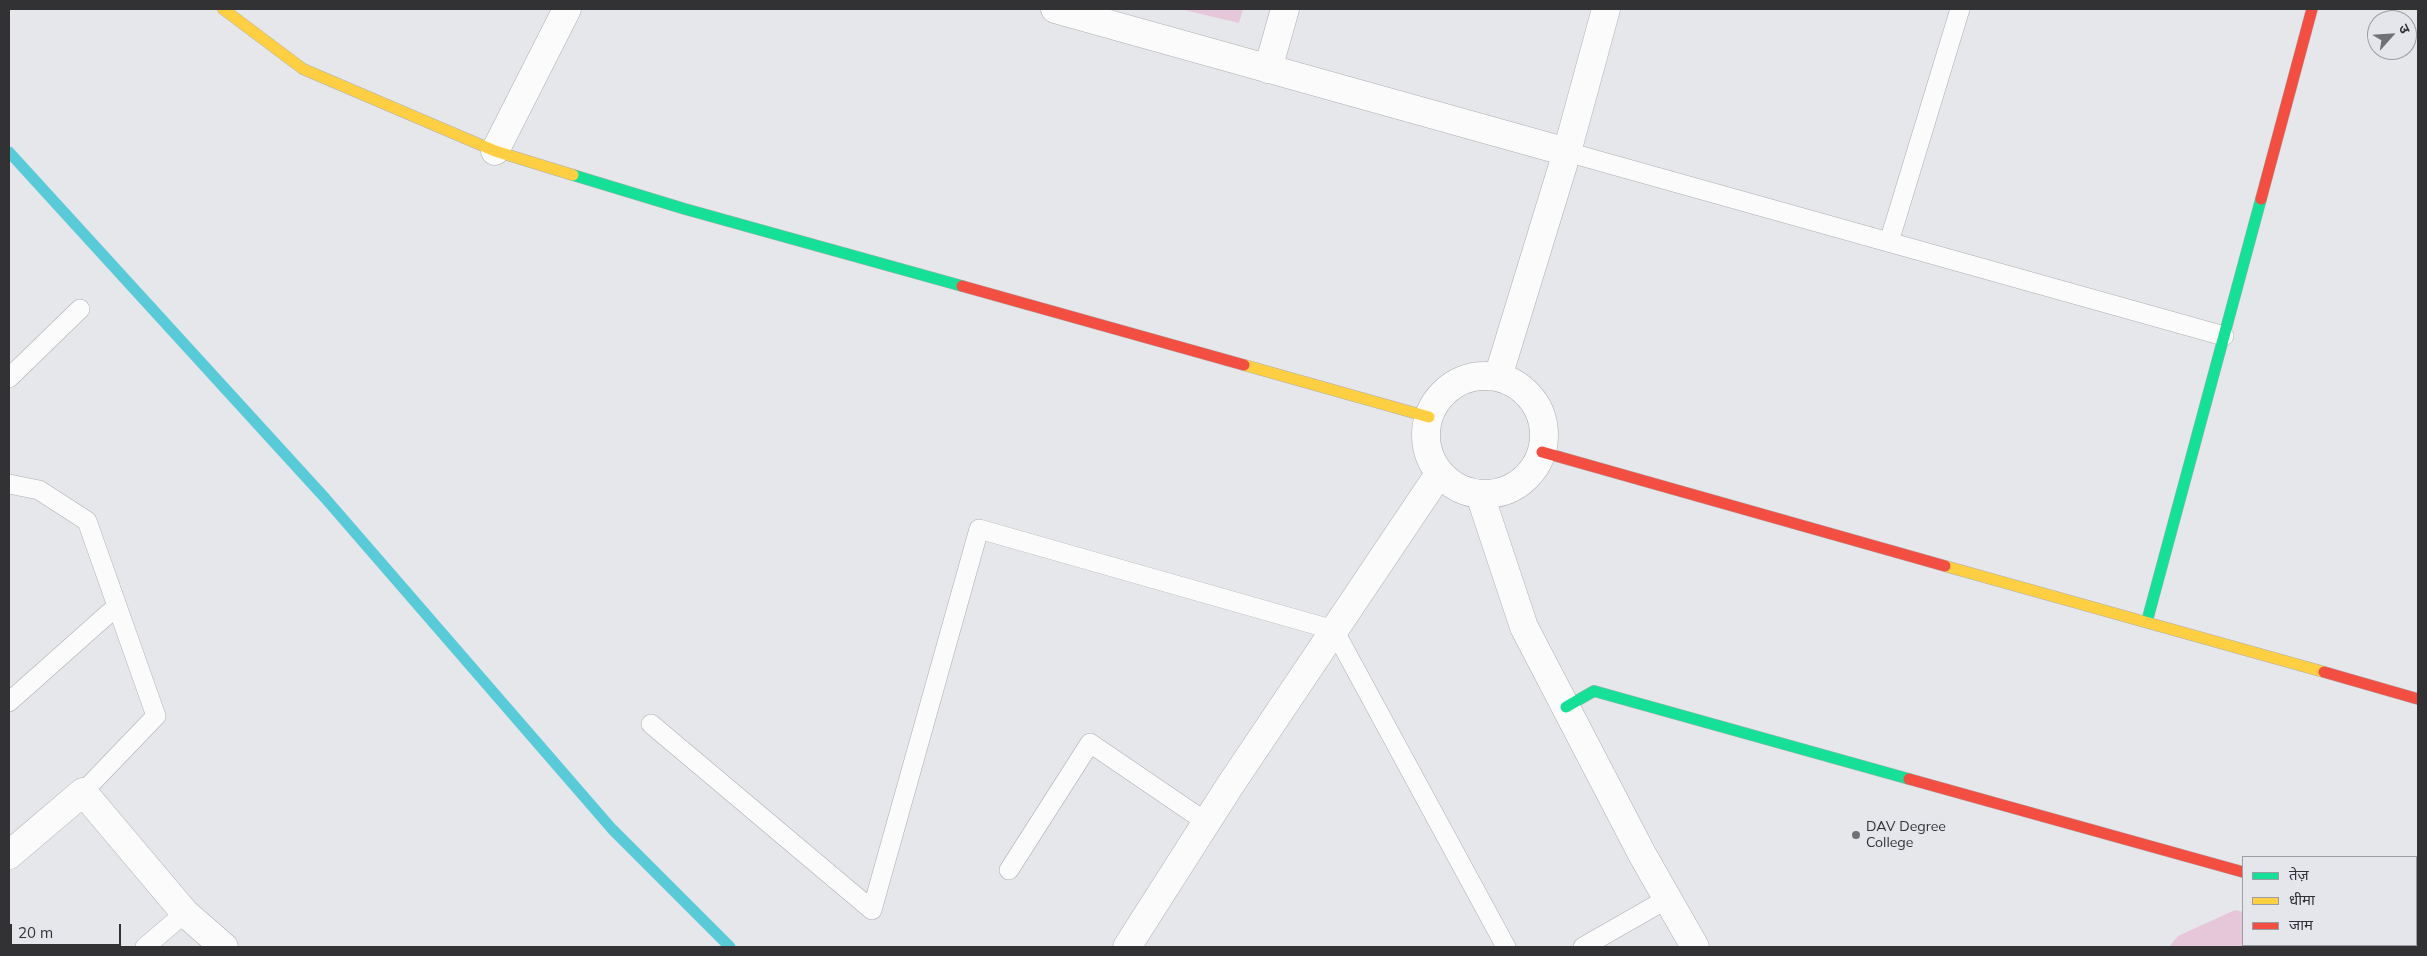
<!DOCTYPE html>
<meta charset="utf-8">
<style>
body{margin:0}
#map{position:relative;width:2427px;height:956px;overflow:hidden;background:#e6e7eb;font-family:Mulish,"Noto Sans Devanagari",sans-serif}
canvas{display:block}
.frame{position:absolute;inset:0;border:10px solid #323235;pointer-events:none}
.legend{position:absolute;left:2242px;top:856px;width:175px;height:90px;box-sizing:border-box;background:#e5e6ec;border:1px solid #9d9ea3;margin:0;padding:6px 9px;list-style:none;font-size:15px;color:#323235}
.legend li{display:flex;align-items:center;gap:10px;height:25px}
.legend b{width:25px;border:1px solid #9d9ea3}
.north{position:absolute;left:2367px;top:10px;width:50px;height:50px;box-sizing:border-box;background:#e5e6ec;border:1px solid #9d9ea3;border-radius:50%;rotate:64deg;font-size:14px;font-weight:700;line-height:20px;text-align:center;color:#323235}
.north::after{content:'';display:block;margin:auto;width:18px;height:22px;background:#717175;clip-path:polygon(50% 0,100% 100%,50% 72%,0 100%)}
.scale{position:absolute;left:10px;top:924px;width:111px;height:22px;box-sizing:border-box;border:2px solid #323235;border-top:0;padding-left:6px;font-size:15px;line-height:18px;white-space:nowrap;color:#323235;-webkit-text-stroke:4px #e5e6ec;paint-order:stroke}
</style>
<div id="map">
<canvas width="2427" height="956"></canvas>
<div class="frame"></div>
<ul class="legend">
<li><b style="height:6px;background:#16e098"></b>तेज़</li>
<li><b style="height:6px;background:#ffcf43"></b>धीमा</li>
<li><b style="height:6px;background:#f24e42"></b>जाम</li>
</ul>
<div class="north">उ</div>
<div class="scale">20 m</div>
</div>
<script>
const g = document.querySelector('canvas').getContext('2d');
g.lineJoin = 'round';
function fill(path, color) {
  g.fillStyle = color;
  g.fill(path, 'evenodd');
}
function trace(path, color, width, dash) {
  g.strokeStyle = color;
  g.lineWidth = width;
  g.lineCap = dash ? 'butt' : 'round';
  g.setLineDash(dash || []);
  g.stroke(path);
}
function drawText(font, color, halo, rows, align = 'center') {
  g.font = font + ' Mulish,sans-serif';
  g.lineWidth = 4;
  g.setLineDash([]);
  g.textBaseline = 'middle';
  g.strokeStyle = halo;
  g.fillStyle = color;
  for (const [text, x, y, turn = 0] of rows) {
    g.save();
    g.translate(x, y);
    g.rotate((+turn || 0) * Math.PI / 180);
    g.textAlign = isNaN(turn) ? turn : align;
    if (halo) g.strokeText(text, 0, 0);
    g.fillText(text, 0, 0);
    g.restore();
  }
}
const green = new Path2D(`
 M 1180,9 L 1243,9 L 1239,23 Z
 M 2235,910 L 2243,912 L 2243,945 L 2363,945 L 2373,947 L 2169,947 L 2178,936 Z`);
const stream = new Path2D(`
 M 9,152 L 325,498 L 612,829 L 730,947`);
const lane = new Path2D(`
 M 1567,152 L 2224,336
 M 1889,242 L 1960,9
 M 9,378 L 80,309
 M 9,484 L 39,490 L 87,521 L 156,716 L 83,792
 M 9,702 L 117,606
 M 651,724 L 872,910 L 979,529 L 1334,630 L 1506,947
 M 1009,870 L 1090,743 L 1206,822
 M 145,947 L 185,913
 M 1583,947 L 1667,899`);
const street = new Path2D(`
 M 1055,9 L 1567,152
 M 1268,69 L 1285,9
 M 495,151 L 567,9
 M1426 435a59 59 0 1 1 118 0a59 59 0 1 1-118 0Z
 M 1498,377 L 1567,152 L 1606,9
 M 1480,495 L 1524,627 L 1642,854 L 1695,947
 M 9,855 L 83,792 L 185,913 L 224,947
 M 2416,921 L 2418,922
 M 1127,947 L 1229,787 L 1439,474`);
const fast = new Path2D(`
 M 573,175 L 685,209 L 962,286
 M 2147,621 L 2261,199
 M 1566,707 L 1594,691 L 1909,779`);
const slow = new Path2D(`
 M 223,9 L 303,69 L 495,151 L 573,175
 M 1244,365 L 1429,417
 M 1945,566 L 2324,672`);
const jam = new Path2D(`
 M 2261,199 L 2312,9
 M 962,286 L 1244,365
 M 1542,452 L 1945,566
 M 2324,672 L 2418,699
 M 1909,779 L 2243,872`);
const markers = [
 [1856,835,5,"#717175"]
];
const poiNames = [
 ["DAV Degree",1866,827],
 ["College",1866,843]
];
fill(green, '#e5c7d9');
trace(stream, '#58cad8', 11);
trace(lane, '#adaeb1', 20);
trace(street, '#adaeb1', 29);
trace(fast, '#adaeb1', 12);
trace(slow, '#adaeb1', 12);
trace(jam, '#adaeb1', 12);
trace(lane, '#fbfbfc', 19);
trace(street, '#fbfbfc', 28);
trace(fast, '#16e098', 11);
trace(slow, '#ffcf43', 11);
trace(jam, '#f24e42', 11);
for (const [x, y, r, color] of markers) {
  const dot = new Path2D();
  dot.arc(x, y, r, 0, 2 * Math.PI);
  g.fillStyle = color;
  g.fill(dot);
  trace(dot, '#e5e6ec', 2);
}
drawText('14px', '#323235', '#e5e6ec', poiNames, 'left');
</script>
